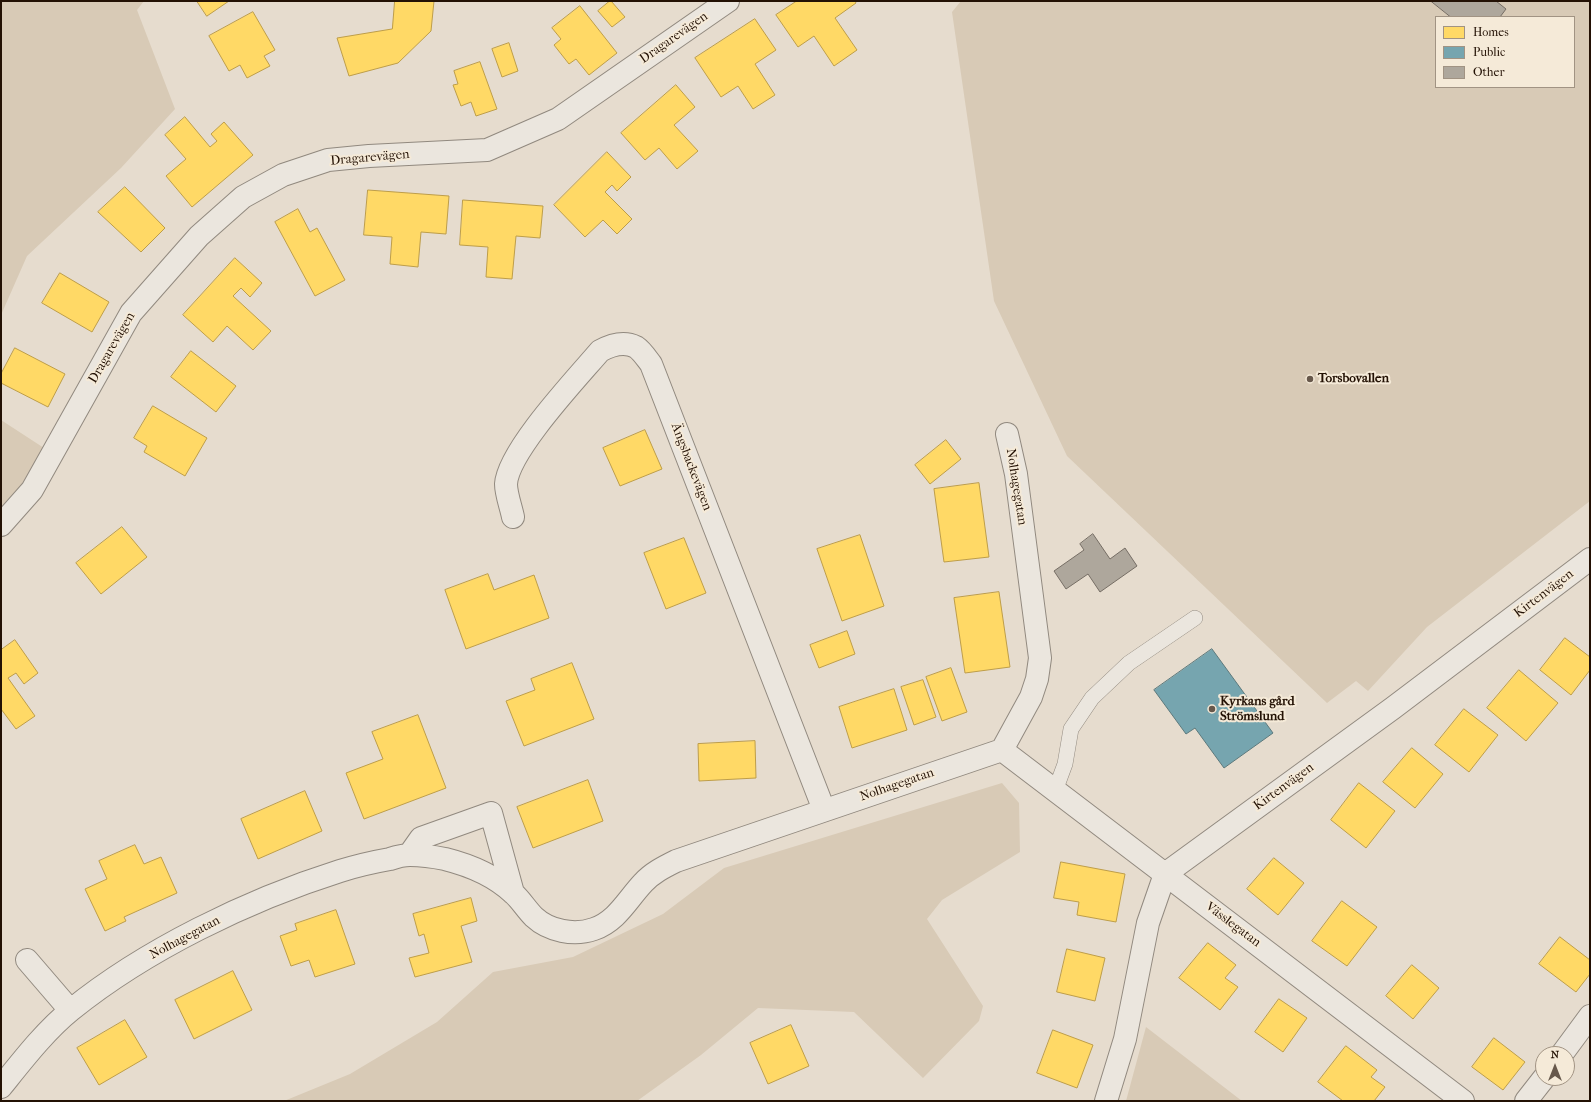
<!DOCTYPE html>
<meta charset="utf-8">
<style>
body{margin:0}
#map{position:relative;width:1591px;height:1102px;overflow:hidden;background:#e6dcce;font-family:"IM FELL French Canon",serif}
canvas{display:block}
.frame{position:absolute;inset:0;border:2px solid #231104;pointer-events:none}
.legend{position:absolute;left:1435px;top:16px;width:140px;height:72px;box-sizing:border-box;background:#f5ead8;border:1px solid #a19383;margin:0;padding:5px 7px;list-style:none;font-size:12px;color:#231104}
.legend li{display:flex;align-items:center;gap:8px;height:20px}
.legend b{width:20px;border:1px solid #a19383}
.north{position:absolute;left:1535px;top:1046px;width:40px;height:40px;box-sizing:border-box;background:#f5ead8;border:1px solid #a19383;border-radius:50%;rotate:0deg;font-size:11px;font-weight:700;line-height:16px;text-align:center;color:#231104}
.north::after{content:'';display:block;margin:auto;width:14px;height:18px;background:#67584b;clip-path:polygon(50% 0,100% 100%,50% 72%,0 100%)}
</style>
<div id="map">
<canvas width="1591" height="1102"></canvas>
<div class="frame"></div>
<ul class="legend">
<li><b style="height:11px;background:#ffd966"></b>Homes</li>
<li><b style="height:11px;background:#76a5af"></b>Public</li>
<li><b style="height:11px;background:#aea79c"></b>Other</li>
</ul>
<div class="north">N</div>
</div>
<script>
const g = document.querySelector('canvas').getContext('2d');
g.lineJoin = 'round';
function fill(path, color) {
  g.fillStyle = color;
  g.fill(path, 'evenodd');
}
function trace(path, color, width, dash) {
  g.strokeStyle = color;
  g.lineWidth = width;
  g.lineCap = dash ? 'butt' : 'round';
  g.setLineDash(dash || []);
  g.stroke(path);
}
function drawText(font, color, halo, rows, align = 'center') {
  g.font = font + ' "IM FELL French Canon",serif';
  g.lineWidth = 4;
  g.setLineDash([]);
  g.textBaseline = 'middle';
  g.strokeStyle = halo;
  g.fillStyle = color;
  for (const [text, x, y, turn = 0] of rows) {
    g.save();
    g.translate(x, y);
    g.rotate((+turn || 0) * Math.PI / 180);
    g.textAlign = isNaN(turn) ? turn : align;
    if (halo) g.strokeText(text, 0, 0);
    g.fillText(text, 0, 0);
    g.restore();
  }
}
const green = new Path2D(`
 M 1,1 L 144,1 L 137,10 L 175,109 L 121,168 L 27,256 L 1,315 Z
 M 961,1 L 1590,1 L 1590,501 L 1427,627 L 1368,691 L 1356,681 L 1327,703 L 1067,456 L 994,301 L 952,12 ZM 1436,17 L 1574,17 L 1574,87 L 1436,87 Z
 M 1,420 L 44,448 L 18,494 L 1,512 Z
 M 1002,783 L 1019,803 L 1020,852 L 942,900 L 927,919 L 983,1006 L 979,1021 L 923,1078 L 854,1012 L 758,1008 L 701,1055 L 637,1101 L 284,1101 L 350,1074 L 437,1022 L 493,972 L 573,957 L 663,914 L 724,868 Z
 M 1146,1027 L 1242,1101 L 1126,1101 Z`);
const homes = new Path2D(`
 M 197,1 L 229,1 L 207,16 Z
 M 395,1 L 434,1 L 431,31 L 398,63 L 349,76 L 337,38 L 392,29 Z
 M 610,1 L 611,1 L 625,17 L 612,27 L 598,11 Z
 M 797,1 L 855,1 L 856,3 L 835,18 L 857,50 L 834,66 L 814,36 L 798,47 L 776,15 Z
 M 580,6 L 617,53 L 589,75 L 576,59 L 569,64 L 554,45 L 561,39 L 552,28 Z
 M 253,12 L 275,50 L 264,56 L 270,66 L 247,78 L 240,65 L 229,71 L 209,36 Z
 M 755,19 L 776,50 L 755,64 L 775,95 L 753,109 L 738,86 L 721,97 L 695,58 Z
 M 509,43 L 518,71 L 502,77 L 492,49 Z
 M 480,62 L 497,109 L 476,116 L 471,102 L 461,106 L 453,85 L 458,84 L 454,71 Z
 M 676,85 L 695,107 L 674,125 L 698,151 L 677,169 L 659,148 L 645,160 L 621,133 Z
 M 185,117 L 210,147 L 217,141 L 211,134 L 224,122 L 253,155 L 192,207 L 166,176 L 186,159 L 165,135 Z
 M 607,152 L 631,177 L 617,191 L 612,185 L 605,192 L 632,219 L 617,234 L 603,220 L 585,237 L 554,205 Z
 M 125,187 L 165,228 L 141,252 L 98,212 Z
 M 368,190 L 449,196 L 446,234 L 421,232 L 418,267 L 390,264 L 392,237 L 364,235 Z
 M 463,200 L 543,206 L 540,238 L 516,236 L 512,279 L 486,277 L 488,247 L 460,245 Z
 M 298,209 L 310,232 L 317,228 L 345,280 L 315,296 L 275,222 Z
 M 235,258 L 262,283 L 250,297 L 241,288 L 233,296 L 271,331 L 253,350 L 227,326 L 213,342 L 183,315 Z
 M 60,273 L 109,302 L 92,332 L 42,303 Z
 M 15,348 L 65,374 L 48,407 L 1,383 L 1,374 Z
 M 191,351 L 236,386 L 216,412 L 171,377 Z
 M 153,406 L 207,438 L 185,476 L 144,452 L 147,446 L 134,438 Z
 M 645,430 L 662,469 L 620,486 L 603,448 Z
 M 946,440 L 961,459 L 930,484 L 915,465 Z
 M 979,483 L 989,557 L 944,562 L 934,489 Z
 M 122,527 L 147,557 L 101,594 L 76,563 Z
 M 860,535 L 884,606 L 842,621 L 817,549 Z
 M 684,538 L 706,593 L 666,609 L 644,553 Z
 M 488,574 L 494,590 L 534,575 L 549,618 L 466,649 L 445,590 Z
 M 999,592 L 1010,667 L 965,673 L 954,598 Z
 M 847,631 L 855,654 L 819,668 L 810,645 Z
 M 1565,638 L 1590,657 L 1590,670 L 1571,695 L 1540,670 Z
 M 15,640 L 38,673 L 24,684 L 16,673 L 8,678 L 35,716 L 16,729 L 1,709 L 1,650 Z
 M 572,663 L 594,719 L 524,746 L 506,701 L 535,690 L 531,679 Z
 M 951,668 L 967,712 L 942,721 L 926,677 Z
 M 1519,670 L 1558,703 L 1526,741 L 1487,708 Z
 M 923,680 L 936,717 L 914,725 L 901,687 Z
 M 894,689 L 907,730 L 852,748 L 839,707 Z
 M 1464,709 L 1498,735 L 1469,772 L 1435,745 Z
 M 418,715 L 446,788 L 364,819 L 346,773 L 383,759 L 372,732 Z
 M 755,741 L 756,778 L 699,781 L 698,744 Z
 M 1412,748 L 1443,774 L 1415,808 L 1383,782 Z
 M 588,780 L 603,821 L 533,848 L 517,807 Z
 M 1359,783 L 1395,811 L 1366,848 L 1331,820 Z
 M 305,791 L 322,831 L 258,859 L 241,819 Z
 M 135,845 L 144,864 L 161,857 L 177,893 L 124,917 L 126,921 L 105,931 L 85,889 L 107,879 L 99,861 Z
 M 1274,858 L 1304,883 L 1278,915 L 1247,889 Z
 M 1061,862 L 1125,874 L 1116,922 L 1077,915 L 1079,902 L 1054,898 Z
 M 471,898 L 477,921 L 461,926 L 472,962 L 415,977 L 409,958 L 429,953 L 424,934 L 419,936 L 413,914 Z
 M 1342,901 L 1377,927 L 1347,966 L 1312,941 Z
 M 336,910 L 355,964 L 315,977 L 309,960 L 291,966 L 280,936 L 297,930 L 295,924 Z
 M 1560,937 L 1590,960 L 1590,974 L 1576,992 L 1539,964 Z
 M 1208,943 L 1236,965 L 1225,978 L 1238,987 L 1220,1010 L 1179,978 Z
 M 1067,949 L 1105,958 L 1095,1001 L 1057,992 Z
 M 1412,965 L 1439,988 L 1413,1019 L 1386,996 Z
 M 233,971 L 252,1010 L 194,1039 L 175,1000 Z
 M 1279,999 L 1307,1018 L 1283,1052 L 1255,1032 Z
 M 125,1020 L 147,1057 L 99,1085 L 77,1048 Z
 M 791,1025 L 809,1066 L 768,1084 L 750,1043 Z
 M 1053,1030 L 1093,1045 L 1077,1088 L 1037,1073 Z
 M 1494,1038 L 1525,1062 L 1503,1090 L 1472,1067 Z
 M 1346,1046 L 1377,1070 L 1371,1077 L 1385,1087 L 1374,1101 L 1343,1101 L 1318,1082 Z`);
const public = new Path2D(`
 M 1212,649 L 1273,733 L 1224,768 L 1195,728 L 1186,734 L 1154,690 Z`);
const building = new Path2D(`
 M 1431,1 L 1496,1 L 1506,9 L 1500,17 L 1451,17 Z
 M 1093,534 L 1110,559 L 1125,548 L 1137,566 L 1100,592 L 1088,574 L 1066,589 L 1054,571 L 1084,550 L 1080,544 Z`);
const service = new Path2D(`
 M 1055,791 L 1065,764 L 1071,729 L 1092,698 L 1129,663 L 1195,618`);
const minor = new Path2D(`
 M 513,517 C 511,507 506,494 506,484 C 508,451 577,378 600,351 C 611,345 624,341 636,347 C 642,351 647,359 651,364 L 824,810
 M 1,525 L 32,490 L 131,313 L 199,236 L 243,197 L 283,175 L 328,160 L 369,156 L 487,150 L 558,119 L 728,1
 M 1002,750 L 1463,1101
 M 409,855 L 421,838 L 491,813 L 513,893
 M 27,960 L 70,1010
 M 1562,1054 L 1590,1016
 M 1,1087 C 22,1061 45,1031 71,1010 C 145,950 248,900 340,871 C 356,866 373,862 390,859 C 396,857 403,855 410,855 C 421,855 435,857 445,859 C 469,865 495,876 513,893 C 521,900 526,909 534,917 C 549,931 574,936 594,929 C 617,921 627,900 643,883 C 652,873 664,867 676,861 L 1002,750 L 1031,697 L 1037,679 L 1040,658 L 1016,474 L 1007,434
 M 1106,1101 L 1125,1039 L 1148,923 L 1165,874 L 1393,708 L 1590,559
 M 1526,1101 L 1544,1078`);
const markers = [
 [1310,379,4,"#67584b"],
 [1212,709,4,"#67584b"]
];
const streetNames = [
 ["Dragarevägen",674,38,-35],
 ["Dragarevägen",370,158,-5],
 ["Dragarevägen",112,348,-60],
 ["Ängsbackevägen",691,467,69],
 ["Nolhagegatan",1016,487,81],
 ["Kirtenvägen",1544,594,-37],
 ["Nolhagegatan",897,785,-19],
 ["Kirtenvägen",1284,787,-36],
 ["Vässlegatan",1233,925,37],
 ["Nolhagegatan",185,938,-28]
];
const poiNames = [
 ["Torsbovallen",1318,379],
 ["Kyrkans gård",1220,702],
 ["Strömslund",1220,717]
];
fill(green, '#d8cab6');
fill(homes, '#ffd966');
trace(homes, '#bd9d49', 1);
fill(public, '#76a5af');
trace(public, '#5d797c', 1);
fill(building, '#aea79c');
trace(building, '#756d64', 1);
trace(service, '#91897f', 16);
trace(minor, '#91897f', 24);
trace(service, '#ebe6de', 15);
trace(minor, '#ebe6de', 22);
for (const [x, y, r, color] of markers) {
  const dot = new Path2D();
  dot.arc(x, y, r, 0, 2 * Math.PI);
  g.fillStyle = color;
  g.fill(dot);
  trace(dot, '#f5ead8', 1.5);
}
drawText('13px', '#231104', '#f5ead8', streetNames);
drawText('bold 13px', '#231104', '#f5ead8', poiNames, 'left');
</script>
